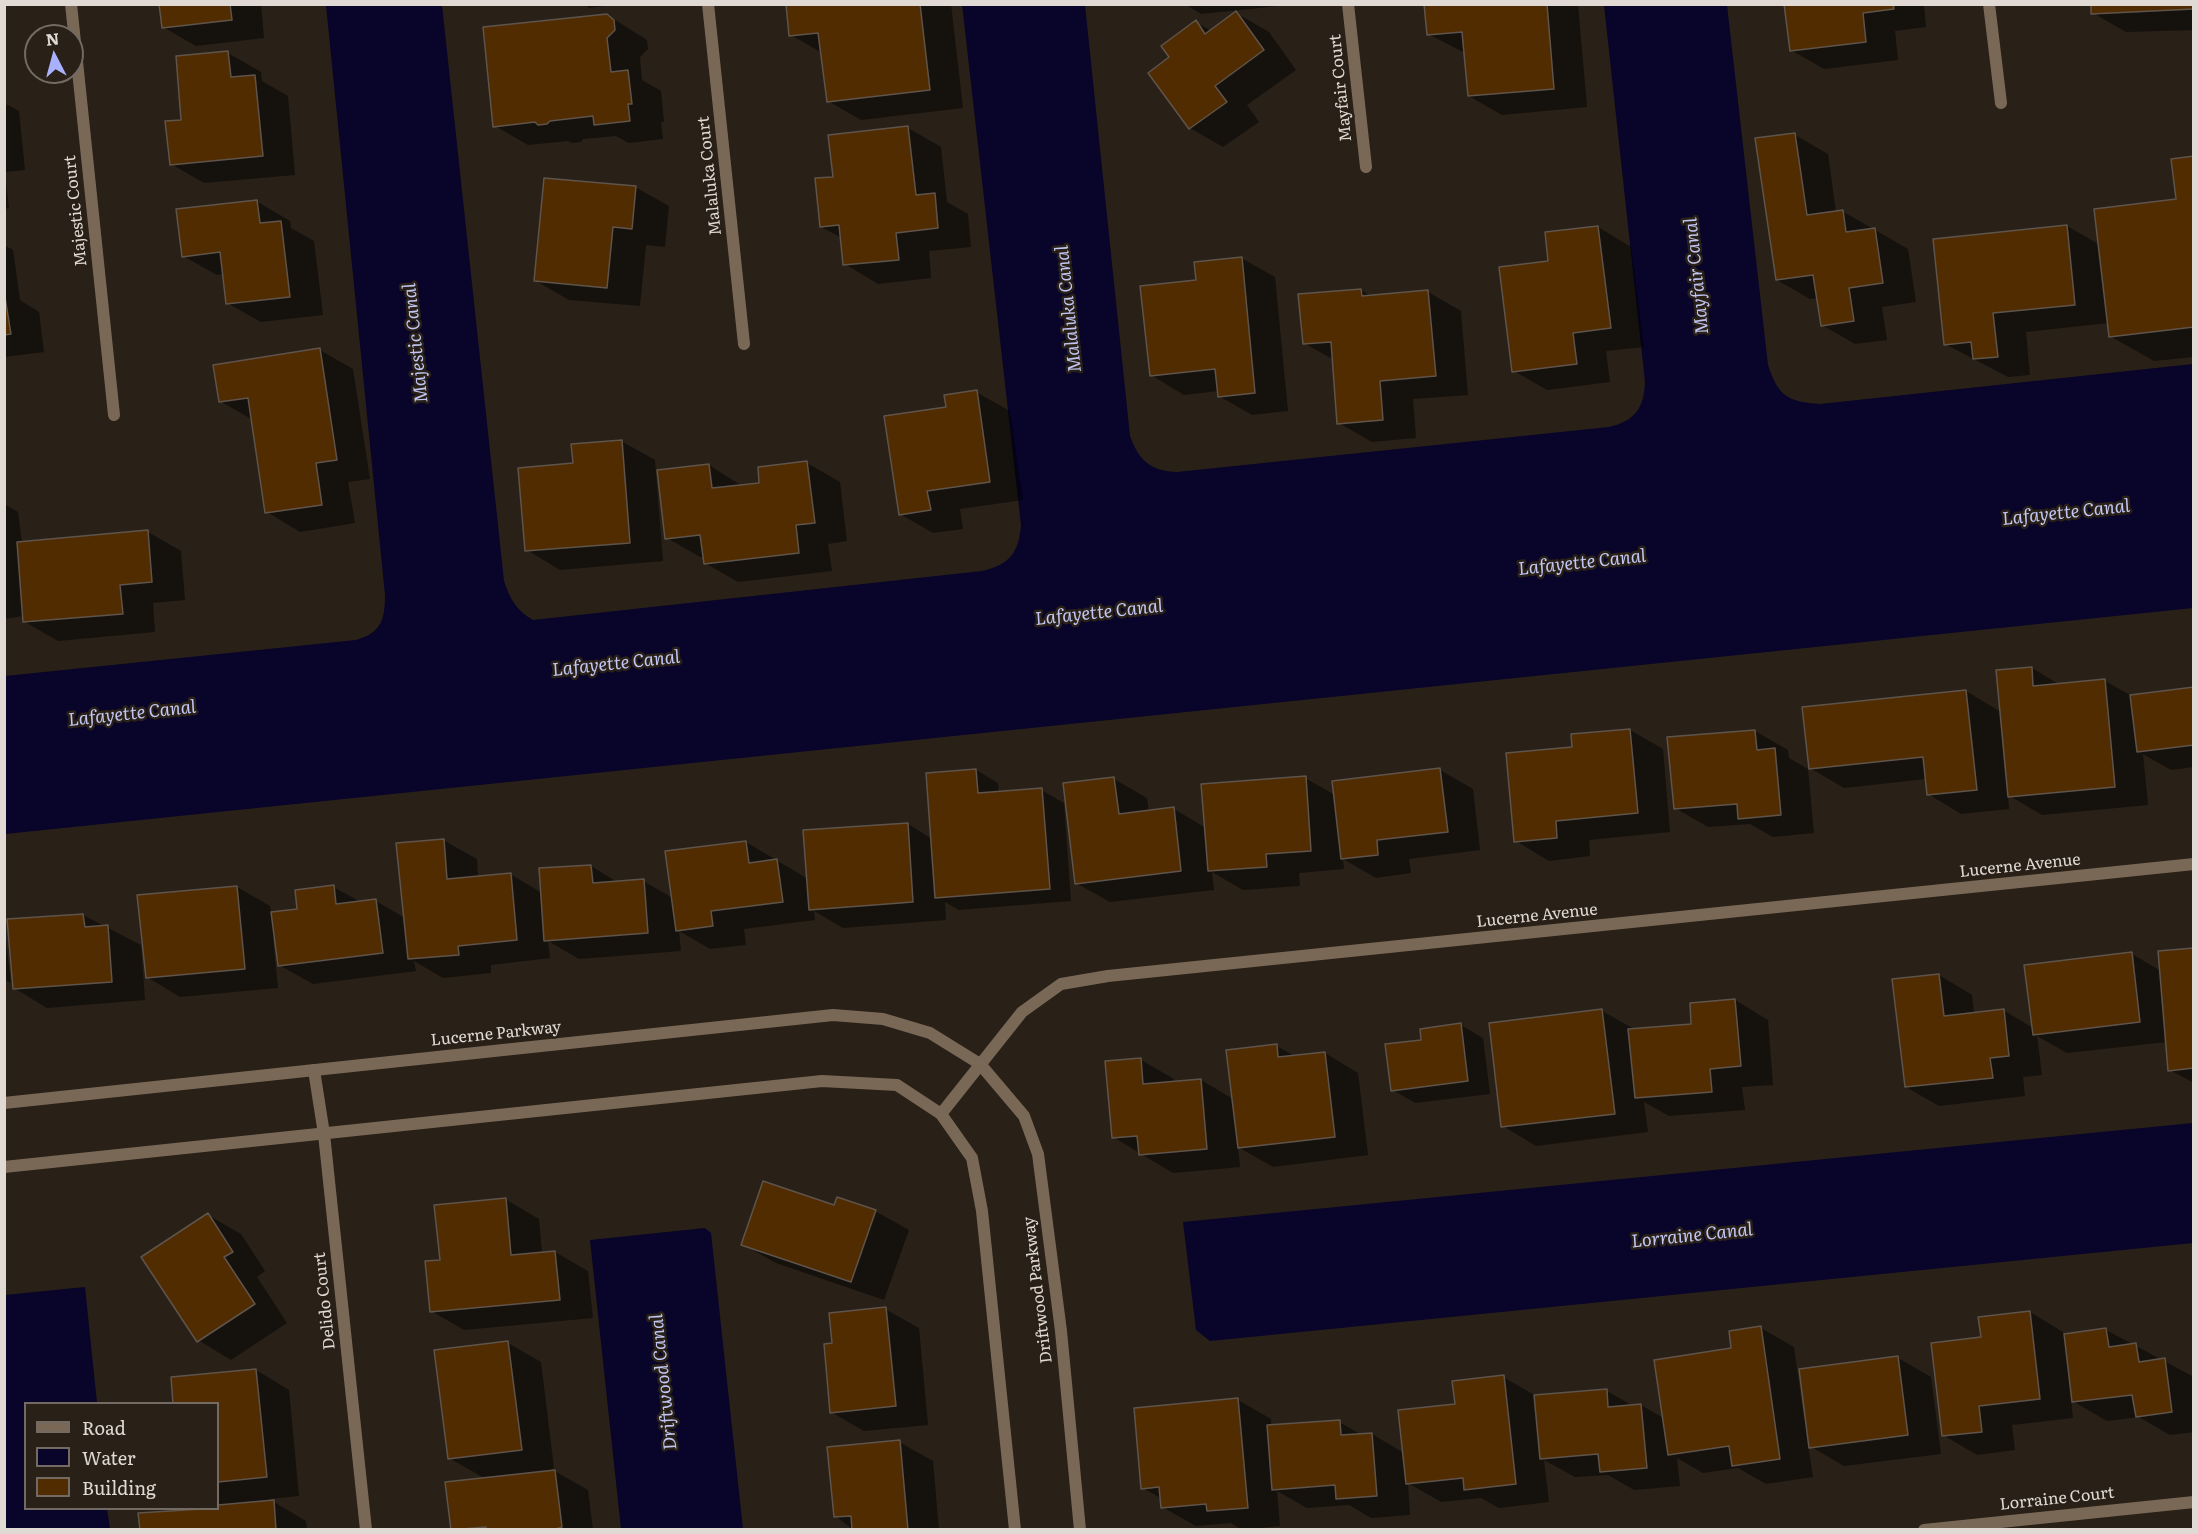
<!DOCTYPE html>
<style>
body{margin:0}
#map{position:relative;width:2198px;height:1534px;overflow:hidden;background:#292017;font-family:Literata,serif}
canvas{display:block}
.frame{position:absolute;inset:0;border:6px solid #e0d9d4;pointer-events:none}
.legend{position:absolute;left:24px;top:1402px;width:195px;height:108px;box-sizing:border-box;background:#292017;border:2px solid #726a63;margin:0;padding:8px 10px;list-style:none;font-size:18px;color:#e0d9d4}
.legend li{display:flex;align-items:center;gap:12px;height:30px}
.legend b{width:30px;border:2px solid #726a63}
.north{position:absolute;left:24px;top:24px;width:60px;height:60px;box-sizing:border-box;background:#292017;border:2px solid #726a63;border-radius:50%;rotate:354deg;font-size:16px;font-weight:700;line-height:24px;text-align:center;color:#e0d9d4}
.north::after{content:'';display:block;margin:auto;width:21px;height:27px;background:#a9b0fc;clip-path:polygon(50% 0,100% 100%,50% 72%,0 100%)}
</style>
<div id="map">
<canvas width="2198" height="1534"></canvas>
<div class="frame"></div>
<ul class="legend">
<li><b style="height:8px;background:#7a6857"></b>Road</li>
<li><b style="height:16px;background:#08042a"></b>Water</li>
<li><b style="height:16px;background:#512c00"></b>Building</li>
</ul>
<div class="north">N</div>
</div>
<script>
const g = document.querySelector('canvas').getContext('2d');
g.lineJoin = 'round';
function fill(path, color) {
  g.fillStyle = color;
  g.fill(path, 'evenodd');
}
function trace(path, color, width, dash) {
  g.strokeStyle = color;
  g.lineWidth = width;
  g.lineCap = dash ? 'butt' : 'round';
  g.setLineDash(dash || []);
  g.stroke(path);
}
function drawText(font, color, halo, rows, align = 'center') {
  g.font = font + ' Literata,serif';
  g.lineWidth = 5;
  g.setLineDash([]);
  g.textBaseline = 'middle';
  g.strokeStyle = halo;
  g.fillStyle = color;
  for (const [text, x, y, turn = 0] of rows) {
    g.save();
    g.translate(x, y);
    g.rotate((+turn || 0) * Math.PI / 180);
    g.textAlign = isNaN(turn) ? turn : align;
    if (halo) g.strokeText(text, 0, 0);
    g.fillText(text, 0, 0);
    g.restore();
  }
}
const water = new Path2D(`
 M 326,5 L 442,5 L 504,581 C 510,599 516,610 533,620 L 982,571 C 1009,565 1019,553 1021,525 L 962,4 L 1085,5 L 1130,436 C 1139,461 1151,471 1177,472 L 1609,427 C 1635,421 1644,408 1645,382 L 1604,5 L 1727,5 L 1768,365 C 1778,396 1788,402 1820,404 L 2193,364 L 2193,608 L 5,834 L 5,676 L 356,640 C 381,633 385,620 385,595 Z
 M 2193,1123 L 2193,1243 L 1210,1341 L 1196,1330 L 1183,1222 Z
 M 705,1228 L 711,1233 L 743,1529 L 621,1529 L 590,1240 Z
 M 85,1287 L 97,1403 L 26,1404 L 26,1508 L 107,1509 L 110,1529 L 5,1529 L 5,1295 Z`);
const shadow = new Path2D(`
 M 161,4 L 261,4 L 264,38 L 196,46 L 163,27 Z
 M 584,4 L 620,4 L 589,8 Z
 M 787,4 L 951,4 L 963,108 L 861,120 L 828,101 L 822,53 L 791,35 Z
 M 1185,4 L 1279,4 L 1279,6 L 1201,14 Z
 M 1425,4 L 1578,4 L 1587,107 L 1502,115 L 1469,96 L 1465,53 L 1428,34 Z
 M 1786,4 L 1924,4 L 1926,27 L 1895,31 L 1898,60 L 1824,69 L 1791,50 Z
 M 2092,4 L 2194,4 L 2194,30 L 2126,32 L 2093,13 Z
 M 1236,13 L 1269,32 L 1296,70 L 1247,105 L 1259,122 L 1223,147 L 1190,128 L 1150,74 L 1172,58 L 1196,22 L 1211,31 Z
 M 607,15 L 647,40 L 648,49 L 640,57 L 642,80 L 661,91 L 664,122 L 661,122 L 663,139 L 629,143 L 616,136 L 583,139 L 581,142 L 572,143 L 568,141 L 528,145 L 495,126 Z
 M 228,53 L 261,72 L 262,81 L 288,96 L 295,175 L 204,183 L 171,164 L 183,121 Z
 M 4,103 L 19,111 L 25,170 L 5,172 L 9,208 L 4,209 Z
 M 908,128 L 941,147 L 947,202 L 968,214 L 971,247 L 929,251 L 931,278 L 878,284 L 845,264 L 842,238 L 821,227 L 834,178 Z
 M 1795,135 L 1828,154 L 1836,212 L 1842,211 L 1908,249 L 1916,302 L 1882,307 L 1887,340 L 1855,344 L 1822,325 L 1818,298 L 1810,299 L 1777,280 Z
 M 2194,158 L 2194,357 L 2154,361 L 2110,336 L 2109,323 L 2026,332 L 2030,375 L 2008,377 L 1945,344 L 2067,226 L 2100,245 L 2178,201 Z
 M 635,187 L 669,206 L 665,247 L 646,245 L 640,306 L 569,300 L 536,281 Z
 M 256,201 L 290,221 L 291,228 L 314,241 L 323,315 L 261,322 L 227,303 L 224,274 L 217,275 L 183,256 Z
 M 1598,227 L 1631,247 L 1644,347 L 1606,351 L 1610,382 L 1547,390 L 1514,371 L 1550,262 L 1546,233 Z
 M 4,245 L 13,250 L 20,300 L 39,312 L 44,352 L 4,357 Z
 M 1241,258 L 1275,277 L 1288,411 L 1252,415 L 1219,396 L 1219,391 L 1184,395 L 1151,375 L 1197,282 Z
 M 1361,290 L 1372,297 L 1428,292 L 1461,311 L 1468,395 L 1413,399 L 1416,438 L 1372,442 L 1339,423 L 1334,360 L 1304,343 Z
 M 320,350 L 353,369 L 370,479 L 348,482 L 355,523 L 300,532 L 267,512 L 253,420 L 220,401 Z
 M 976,392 L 1010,411 L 1023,500 L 960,509 L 963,529 L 933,533 L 900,514 L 948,408 Z
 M 621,441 L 655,460 L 663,561 L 560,570 L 527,550 L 574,465 Z
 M 807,463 L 840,482 L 847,541 L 828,544 L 832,571 L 738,582 L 705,563 L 704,557 L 700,557 L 667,538 L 709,465 L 742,486 L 761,484 Z
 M 4,504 L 18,512 L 22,543 L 148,532 L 181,551 L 185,600 L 153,603 L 155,632 L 58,641 L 25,622 L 24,616 L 4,619 Z
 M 2032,668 L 2060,685 L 2105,681 L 2132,696 L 2194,689 L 2194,767 L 2171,770 L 2143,754 L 2148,805 L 2042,815 L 2008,795 L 2009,809 L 1961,814 L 1928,794 L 1926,779 L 1844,788 L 1810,768 L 1966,691 L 2001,712 Z
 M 1630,730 L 1663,749 L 1670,832 L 1589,840 L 1590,856 L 1549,861 L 1516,841 L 1574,748 Z
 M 1755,731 L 1788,750 L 1789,758 L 1808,769 L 1814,833 L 1773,837 L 1750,824 L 1708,827 L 1675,808 Z
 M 976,770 L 998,783 L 999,793 L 1041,790 L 1064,803 L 1071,901 L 959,910 L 945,902 L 946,920 L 843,928 L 814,911 L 815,920 L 744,929 L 746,945 L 710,949 L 679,931 L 681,951 L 579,959 L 548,941 L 550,958 L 491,965 L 491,973 L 443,978 L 414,961 L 416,971 L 313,984 L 279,965 L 276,938 L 273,938 L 278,988 L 180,997 L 147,977 L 237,887 L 270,906 L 271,914 L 299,910 L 333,887 L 361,902 L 376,901 L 405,918 L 443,840 L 477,859 L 478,877 L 510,874 L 542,893 L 591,866 L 619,883 L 643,881 L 673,898 L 746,842 L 808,879 L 908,824 L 932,839 Z
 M 1440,770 L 1473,789 L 1480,850 L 1409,859 L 1411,873 L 1376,878 L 1343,859 L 1344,869 L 1299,873 L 1300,886 L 1243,890 L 1212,872 L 1214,890 L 1110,902 L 1076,883 L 1114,779 L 1147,798 L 1149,812 L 1174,809 L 1206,828 L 1305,778 L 1335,795 Z
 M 83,915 L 141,945 L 145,1000 L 47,1008 L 14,988 Z
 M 4,923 L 11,983 L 4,979 Z
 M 2194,950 L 2194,1083 L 2170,1070 L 2167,1042 L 2067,1053 L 2037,1036 L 2042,1075 L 2023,1077 L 2025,1096 L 1939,1106 L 1906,1087 L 1939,975 L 1972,995 L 1974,1014 L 2003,1010 L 2033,1028 L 2132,954 L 2161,971 Z
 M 1735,1000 L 1768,1020 L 1773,1085 L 1742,1087 L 1745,1110 L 1669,1116 L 1644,1102 L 1648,1132 L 1536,1146 L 1503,1126 L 1602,1011 L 1636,1030 L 1693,1025 Z
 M 1461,1025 L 1483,1038 L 1490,1094 L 1415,1103 L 1393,1090 L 1423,1041 Z
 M 1277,1046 L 1296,1057 L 1325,1053 L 1358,1073 L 1368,1155 L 1273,1167 L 1238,1147 L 1240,1167 L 1173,1173 L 1113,1137 L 1141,1060 L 1174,1079 L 1174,1083 L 1201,1080 L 1233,1099 Z
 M 505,1199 L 539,1219 L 542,1253 L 555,1252 L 588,1271 L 593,1318 L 464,1330 L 431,1311 L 441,1261 Z
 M 835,1207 L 875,1211 L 909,1230 L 884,1300 L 776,1263 L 742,1244 Z
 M 208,1215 L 241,1234 L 265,1271 L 257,1277 L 287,1323 L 231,1360 L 198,1340 Z
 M 885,1309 L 919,1328 L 928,1425 L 864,1431 L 831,1412 L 834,1345 Z
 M 2030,1312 L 2063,1332 L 2064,1335 L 2106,1330 L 2194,1377 L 2194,1432 L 2170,1435 L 2139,1417 L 2107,1421 L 2071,1400 L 2073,1418 L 2012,1425 L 2015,1450 L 1977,1455 L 1943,1435 L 1983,1338 Z
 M 1761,1328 L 1794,1347 L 1804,1418 L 1898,1358 L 1931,1377 L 1941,1454 L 1844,1466 L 1808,1445 L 1813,1477 L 1766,1484 L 1738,1468 L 1703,1473 L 1677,1458 L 1680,1486 L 1634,1490 L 1608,1475 L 1575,1477 L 1544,1460 L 1549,1502 L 1499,1508 L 1481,1498 L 1441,1502 L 1408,1483 L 1410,1515 L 1371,1518 L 1349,1505 L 1307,1508 L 1277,1491 L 1280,1526 L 1242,1530 L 1231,1523 L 1196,1526 L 1162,1507 L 1162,1499 L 1143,1488 L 1238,1400 L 1271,1419 L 1271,1427 L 1339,1422 L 1362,1435 L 1372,1434 L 1404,1453 L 1457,1405 L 1503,1377 L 1538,1397 L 1607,1391 L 1633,1406 L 1641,1405 L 1665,1419 L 1733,1350 Z
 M 508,1343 L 541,1362 L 554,1468 L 551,1469 L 588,1490 L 593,1530 L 452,1530 L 486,1479 L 449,1458 Z
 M 256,1370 L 289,1390 L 299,1496 L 269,1499 L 306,1521 L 307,1530 L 142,1530 L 140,1514 L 220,1506 L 218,1505 L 218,1404 Z
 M 899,1442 L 933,1461 L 939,1530 L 854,1530 L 835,1516 Z`);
const building = new Path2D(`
 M 159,4 L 230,4 L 232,20 L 162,28 Z
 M 786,4 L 920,4 L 930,90 L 827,102 L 818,33 L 789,36 Z
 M 1424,4 L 1547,4 L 1554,89 L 1468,96 L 1462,32 L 1427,35 Z
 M 1784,4 L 1893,4 L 1894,9 L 1863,13 L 1866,42 L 1790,51 Z
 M 2091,4 L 2193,4 L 2194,9 L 2091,14 Z
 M 1236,11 L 1264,50 L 1215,86 L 1227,102 L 1189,129 L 1148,73 L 1169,57 L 1161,46 L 1196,20 L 1205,34 Z
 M 607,14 L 614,20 L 615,30 L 607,38 L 611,72 L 628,70 L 632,104 L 628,104 L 630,121 L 594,125 L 593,116 L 550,121 L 547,124 L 538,125 L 535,122 L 493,127 L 483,27 Z
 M 228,51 L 231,77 L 255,75 L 263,156 L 170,165 L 165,121 L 181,120 L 176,56 Z
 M 908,126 L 916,195 L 935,193 L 938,228 L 896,233 L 899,260 L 843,265 L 839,225 L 820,227 L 815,178 L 833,177 L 828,135 Z
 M 1795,133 L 1807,215 L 1843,210 L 1846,232 L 1875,228 L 1883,283 L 1849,288 L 1854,321 L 1821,326 L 1813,275 L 1776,280 L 1755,138 Z
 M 2194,156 L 2194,327 L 2109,337 L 2094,209 L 2176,199 L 2171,159 Z
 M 544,178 L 636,186 L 632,229 L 613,227 L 607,288 L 534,281 Z
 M 257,200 L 260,223 L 281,221 L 290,297 L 226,304 L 220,252 L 182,257 L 176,209 Z
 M 2067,225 L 2075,305 L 1993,313 L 1998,357 L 1973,359 L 1971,342 L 1944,345 L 1933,239 Z
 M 1598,226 L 1611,328 L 1573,333 L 1577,364 L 1512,372 L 1499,267 L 1548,261 L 1545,232 Z
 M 1242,257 L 1255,393 L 1218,397 L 1215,369 L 1150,376 L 1140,286 L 1196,280 L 1194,262 Z
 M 1361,289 L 1362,296 L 1428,290 L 1436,376 L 1380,381 L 1383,420 L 1337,424 L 1331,342 L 1303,344 L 1298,294 Z
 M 4,291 L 11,334 L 4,335 Z
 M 320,348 L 337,460 L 316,463 L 322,505 L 265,513 L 248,398 L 219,402 L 213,365 Z
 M 977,390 L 990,482 L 927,491 L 931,510 L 899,515 L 884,416 L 946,407 L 944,395 Z
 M 622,440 L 630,543 L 525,551 L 518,468 L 573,463 L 571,444 Z
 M 807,461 L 815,523 L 796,525 L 799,553 L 704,564 L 700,535 L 665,539 L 657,470 L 709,464 L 712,488 L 759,483 L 758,467 Z
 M 148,530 L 152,582 L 120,585 L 123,614 L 23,622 L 17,542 Z
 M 2032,667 L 2033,686 L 2105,679 L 2115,787 L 2008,797 L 1996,670 Z
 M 2194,687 L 2194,745 L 2137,752 L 2130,695 Z
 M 1966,690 L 1977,790 L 1927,795 L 1923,757 L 1809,769 L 1802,707 Z
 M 1630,729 L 1638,813 L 1556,821 L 1557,838 L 1514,842 L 1506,753 L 1572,747 L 1571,734 Z
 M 1755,730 L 1757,750 L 1775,748 L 1781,815 L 1738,819 L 1737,804 L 1674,809 L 1667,737 Z
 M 1440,768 L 1448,832 L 1377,840 L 1378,855 L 1341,859 L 1332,781 Z
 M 976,769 L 978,793 L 1042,788 L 1050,889 L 935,898 L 926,773 Z
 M 1306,776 L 1311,851 L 1266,854 L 1267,867 L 1208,871 L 1201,784 Z
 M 1114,777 L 1119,814 L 1174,807 L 1181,871 L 1075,884 L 1063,783 Z
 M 908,823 L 913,902 L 809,910 L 803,830 Z
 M 444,839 L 447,879 L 511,873 L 517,940 L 458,946 L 459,955 L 408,959 L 396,843 Z
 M 746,841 L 749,863 L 777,859 L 783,902 L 711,911 L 713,926 L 676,931 L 665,851 Z
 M 591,865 L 593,883 L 644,879 L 648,933 L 544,941 L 539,868 Z
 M 334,885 L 336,904 L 376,899 L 383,953 L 278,966 L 271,912 L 297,909 L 295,890 Z
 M 237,886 L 245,969 L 146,978 L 137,895 Z
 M 83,914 L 85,927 L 108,925 L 112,982 L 13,989 L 7,919 Z
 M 2194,948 L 2194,1068 L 2168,1071 L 2158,951 Z
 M 2132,952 L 2140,1022 L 2033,1035 L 2024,965 Z
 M 1939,974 L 1944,1016 L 2004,1009 L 2009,1056 L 1990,1058 L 1993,1078 L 1905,1087 L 1892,979 Z
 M 1735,999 L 1741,1066 L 1710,1069 L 1712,1092 L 1635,1098 L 1628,1029 L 1691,1024 L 1690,1003 Z
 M 1602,1009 L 1615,1114 L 1501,1127 L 1489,1023 Z
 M 1461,1023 L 1468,1081 L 1391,1091 L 1385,1044 L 1421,1040 L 1420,1029 Z
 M 1277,1044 L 1278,1057 L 1325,1052 L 1335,1137 L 1238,1148 L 1226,1050 Z
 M 1141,1058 L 1143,1084 L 1201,1079 L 1207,1149 L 1139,1155 L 1137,1136 L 1112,1138 L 1105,1061 Z
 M 763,1181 L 834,1205 L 837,1197 L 876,1210 L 851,1282 L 741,1245 Z
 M 506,1198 L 511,1255 L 555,1251 L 560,1300 L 430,1312 L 425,1261 L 440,1260 L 434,1205 Z
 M 208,1213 L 233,1252 L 224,1257 L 255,1304 L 197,1342 L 141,1257 Z
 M 886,1307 L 896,1406 L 830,1413 L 824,1344 L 832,1343 L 829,1313 Z
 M 2030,1311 L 2040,1399 L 1979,1406 L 1982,1432 L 1942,1436 L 1931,1343 L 1981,1337 L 1978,1317 Z
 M 1761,1326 L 1780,1459 L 1732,1466 L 1729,1446 L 1668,1455 L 1654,1360 L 1731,1348 L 1729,1331 Z
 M 2106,1328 L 2109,1347 L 2136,1343 L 2139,1362 L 2165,1358 L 2172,1412 L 2136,1417 L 2132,1395 L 2072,1402 L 2064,1334 Z
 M 508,1341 L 522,1450 L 448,1459 L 434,1350 Z
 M 1898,1356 L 1908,1435 L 1809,1448 L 1799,1369 Z
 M 256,1369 L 267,1477 L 218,1482 L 218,1404 L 173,1404 L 171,1377 Z
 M 1504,1375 L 1516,1484 L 1464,1490 L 1463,1478 L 1406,1484 L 1398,1410 L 1455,1404 L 1452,1381 Z
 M 1607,1389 L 1608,1407 L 1641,1404 L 1647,1468 L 1600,1472 L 1598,1454 L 1540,1459 L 1534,1395 Z
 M 1238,1398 L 1248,1508 L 1207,1511 L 1206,1504 L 1161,1508 L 1159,1487 L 1141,1489 L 1134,1408 Z
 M 1340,1420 L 1341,1435 L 1372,1433 L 1377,1496 L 1336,1499 L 1335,1485 L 1272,1490 L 1267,1425 Z
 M 900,1440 L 908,1530 L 852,1530 L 851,1516 L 834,1517 L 827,1447 Z
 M 555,1470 L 562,1527 L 553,1530 L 487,1530 L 486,1527 L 451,1530 L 445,1482 Z
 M 274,1500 L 276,1530 L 140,1530 L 138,1513 L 218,1508 L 218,1505 Z`);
const minor = new Path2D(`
 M 71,4 L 114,415
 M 708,4 L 744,344
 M 1348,4 L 1366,167
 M 1989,4 L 2001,103
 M 314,1070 L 324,1134 L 366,1530
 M 941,1114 L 1022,1012 L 1061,984 L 1108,976 L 2194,864
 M 1924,1530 L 2194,1502`);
const tertiary = new Path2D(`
 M 4,1103 L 833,1015 L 883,1019 L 930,1033 L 980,1064 L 1024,1116 L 1038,1154 L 1061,1331 L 1080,1530
 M 4,1167 L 822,1081 L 897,1085 L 941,1114 L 972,1158 L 982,1211 L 1015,1530`);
const streetNames = [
 ["Mayfair Court",1341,88,-96],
 ["Malaluka Court",710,176,-96],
 ["Majestic Court",76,211,-96],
 ["Lucerne Avenue",2020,866,-6],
 ["Lucerne Avenue",1537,916,-6],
 ["Lucerne Parkway",496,1034,-6],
 ["Driftwood Parkway",1038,1290,-97],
 ["Delido Court",325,1301,-96],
 ["Lorraine Court",2057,1499,-6]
];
const waterNames = [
 ["Mayfair Canal",1697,276,-96],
 ["Malaluka Canal",1069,309,-96],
 ["Majestic Canal",416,343,-96],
 ["Lafayette Canal",2066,513,-6],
 ["Lafayette Canal",1582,563,-6],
 ["Lafayette Canal",1099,613,-6],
 ["Lafayette Canal",616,664,-6],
 ["Lafayette Canal",132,714,-6],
 ["Lorraine Canal",1692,1236,-6],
 ["Driftwood Canal",664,1382,-96]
];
fill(water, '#08042a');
fill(shadow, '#0007');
fill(building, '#512c00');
trace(building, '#5f544b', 1.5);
trace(minor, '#7a6857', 12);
trace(tertiary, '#7a6857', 12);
drawText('16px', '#e0d9d4', '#292017', streetNames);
drawText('italic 18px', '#c1c6f4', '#292017', waterNames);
</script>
